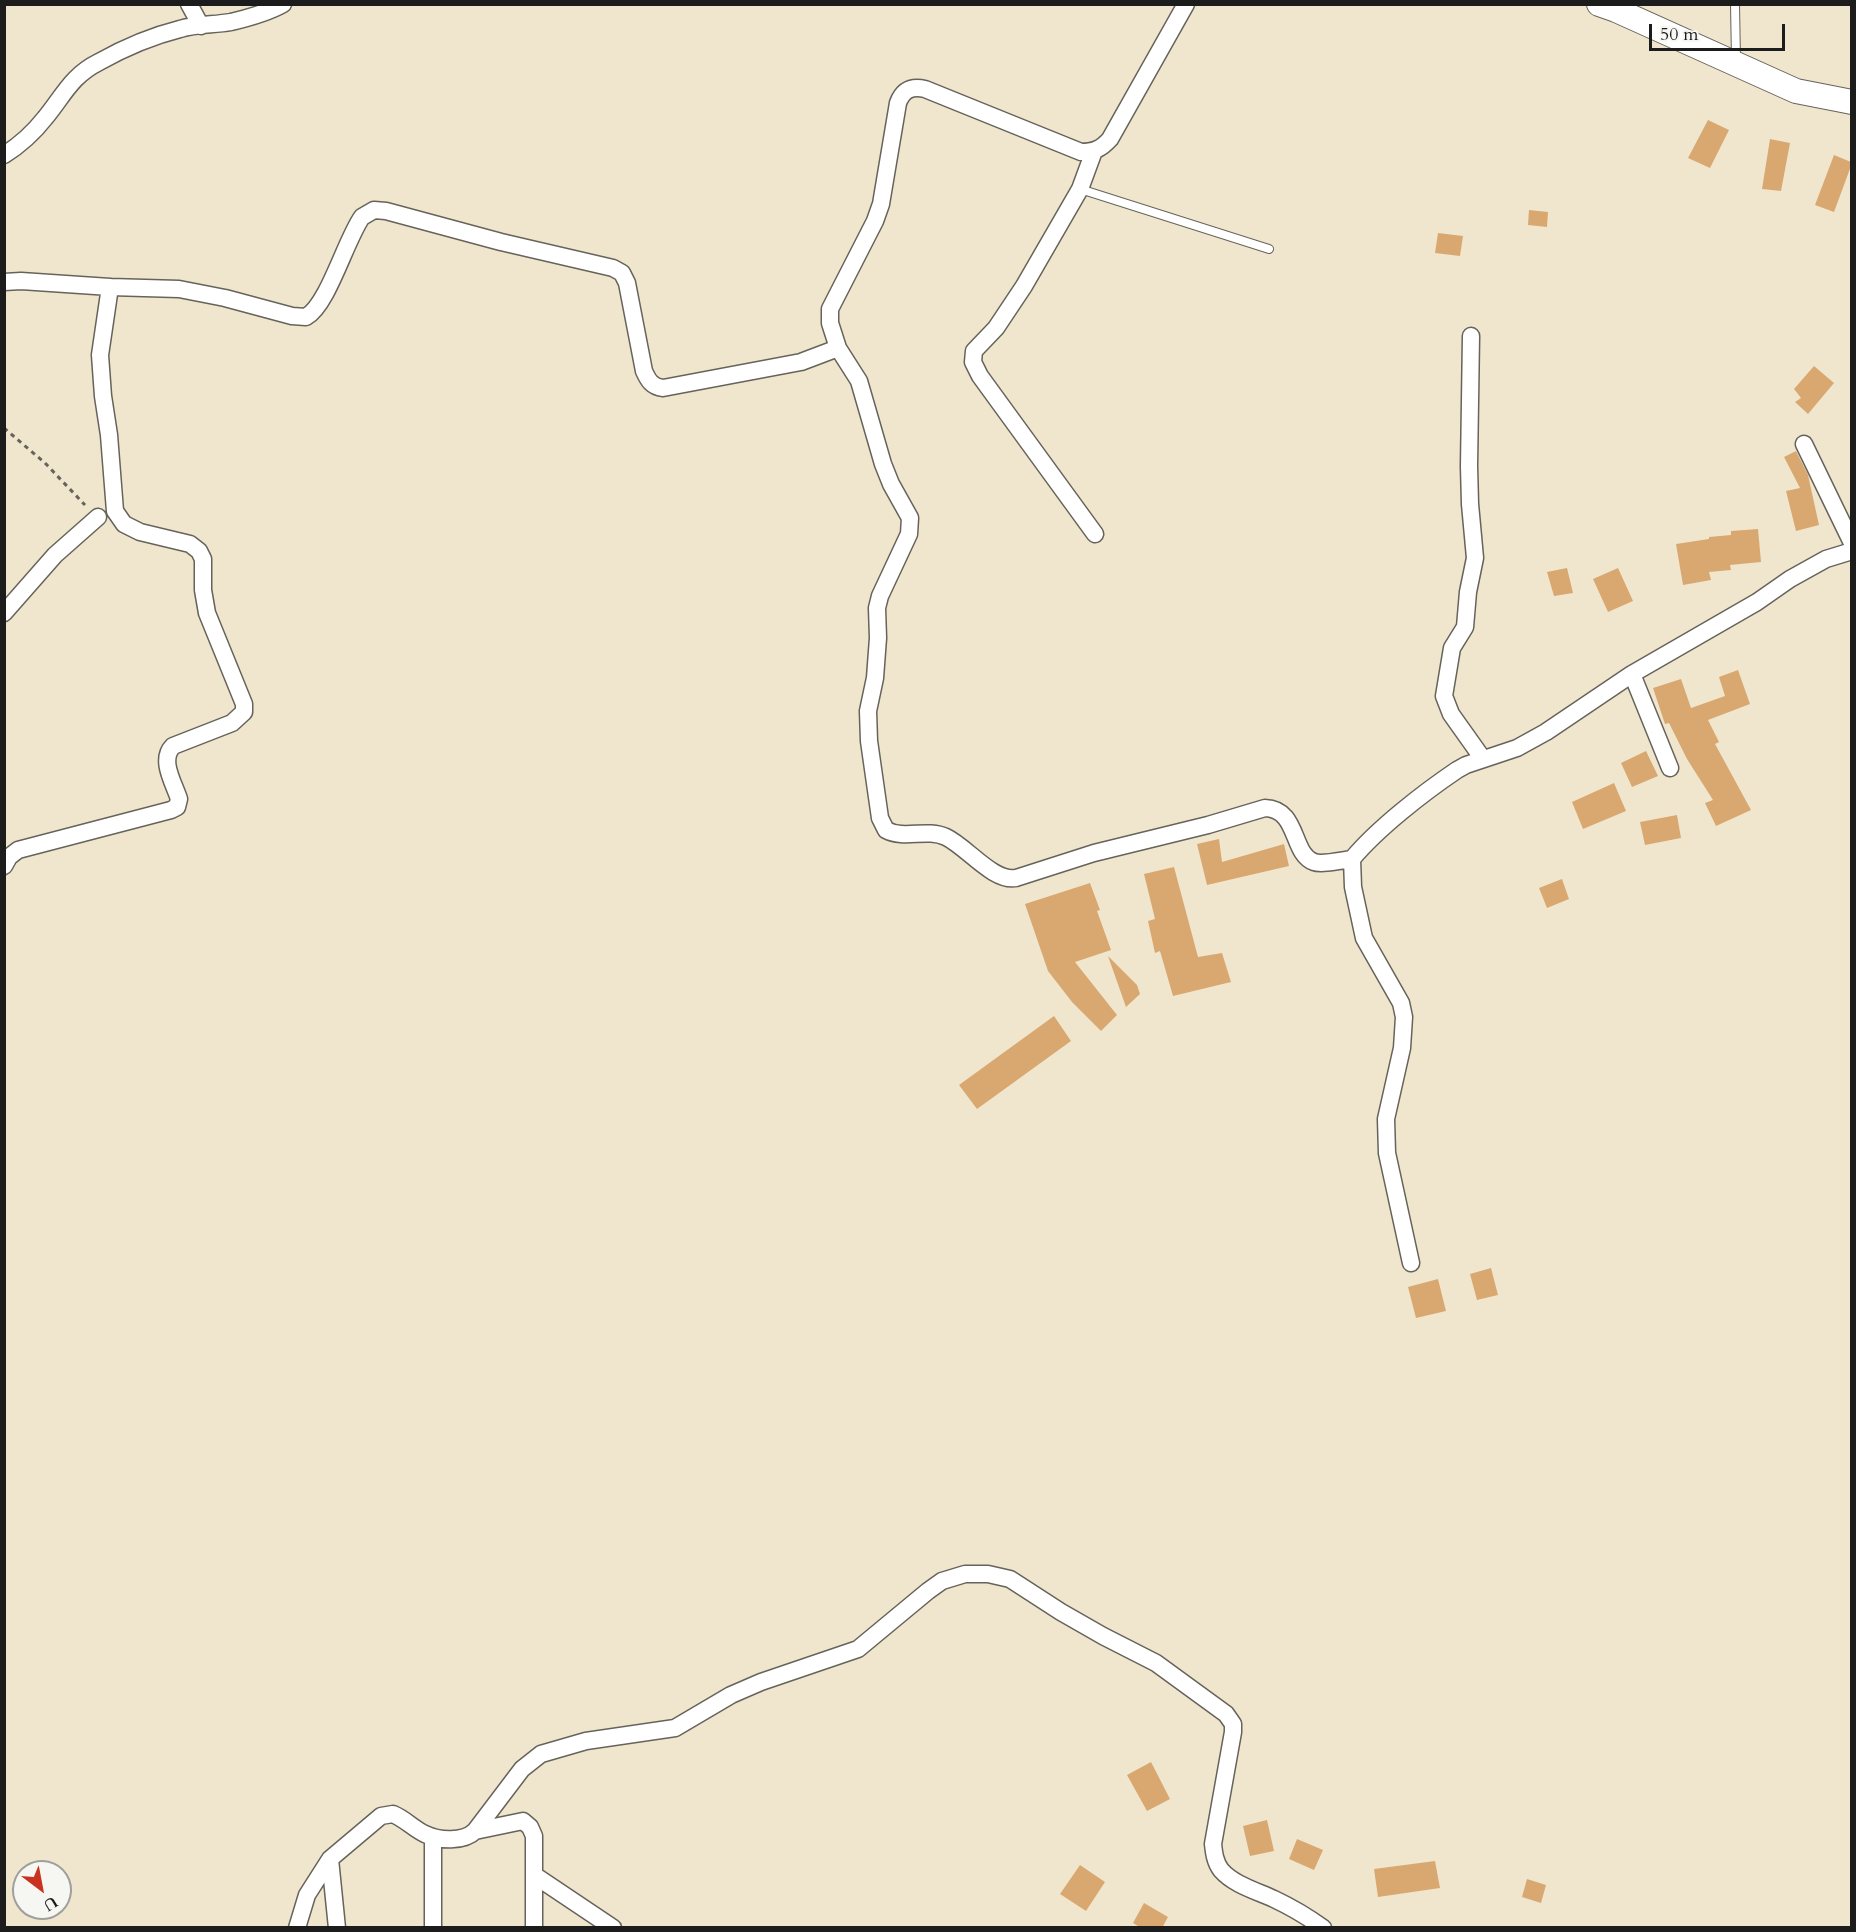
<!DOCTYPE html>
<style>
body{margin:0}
#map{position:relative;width:1856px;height:1932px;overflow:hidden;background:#f0e6ce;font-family:Cardo,serif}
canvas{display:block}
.frame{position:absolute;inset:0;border:6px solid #1c1c1c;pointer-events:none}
.north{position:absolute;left:12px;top:1860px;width:60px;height:60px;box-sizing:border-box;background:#f6f6f2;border:2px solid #9f9f9c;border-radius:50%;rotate:148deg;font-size:16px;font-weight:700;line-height:24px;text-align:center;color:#1c1c1c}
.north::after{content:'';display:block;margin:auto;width:21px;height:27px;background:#c8321e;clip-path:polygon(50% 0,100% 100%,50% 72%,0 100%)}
.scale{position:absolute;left:1649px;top:24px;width:136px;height:27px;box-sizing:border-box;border:3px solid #1c1c1c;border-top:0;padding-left:8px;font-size:18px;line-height:21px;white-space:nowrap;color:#1c1c1c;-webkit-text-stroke:4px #f6f6f2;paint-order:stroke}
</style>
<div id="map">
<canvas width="1856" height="1932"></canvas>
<div class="frame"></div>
<div class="north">U</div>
<div class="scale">50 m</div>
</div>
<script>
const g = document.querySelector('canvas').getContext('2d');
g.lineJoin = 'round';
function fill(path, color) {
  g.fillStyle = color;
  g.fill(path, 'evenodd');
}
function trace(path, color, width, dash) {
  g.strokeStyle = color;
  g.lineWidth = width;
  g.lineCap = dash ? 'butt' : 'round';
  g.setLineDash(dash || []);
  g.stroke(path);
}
const building = new Path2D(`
 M 1708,120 L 1729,130 L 1710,168 L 1688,158 Z
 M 1770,139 L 1790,143 L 1781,191 L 1762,189 Z
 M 1834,155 L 1851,162 L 1851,166 L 1834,212 L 1815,205 Z
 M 1529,210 L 1548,212 L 1547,227 L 1528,225 Z
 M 1438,233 L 1463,236 L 1460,256 L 1435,253 Z
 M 1814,366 L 1834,383 L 1808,414 L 1795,402 L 1801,398 L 1794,389 Z
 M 1796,451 L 1808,475 L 1819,525 L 1796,531 L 1786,491 L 1800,488 L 1784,457 Z
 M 1758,529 L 1761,562 L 1730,565 L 1731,570 L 1709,572 L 1711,580 L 1683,585 L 1676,544 L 1709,539 L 1709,537 L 1731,535 L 1731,531 Z
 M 1567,568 L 1573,593 L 1554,596 L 1547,572 Z
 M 1618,568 L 1633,601 L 1608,612 L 1593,579 Z
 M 1738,670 L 1750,704 L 1708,720 L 1719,742 L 1715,744 L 1751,810 L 1716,826 L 1705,803 L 1713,800 L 1687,759 L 1669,723 L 1665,724 L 1653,688 L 1681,679 L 1691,708 L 1725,696 L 1719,677 Z
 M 1646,751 L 1658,776 L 1632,787 L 1621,763 Z
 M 1614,783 L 1626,811 L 1583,829 L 1572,802 Z
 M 1677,815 L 1681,838 L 1645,845 L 1640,822 Z
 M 1219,839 L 1222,862 L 1284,844 L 1289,866 L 1207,885 L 1197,844 Z
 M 1174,867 L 1198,957 L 1222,953 L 1231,982 L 1173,996 L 1160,951 L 1155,953 L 1148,921 L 1155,919 L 1144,874 Z
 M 1562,879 L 1569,899 L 1547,908 L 1539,888 Z
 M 1090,883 L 1100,910 L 1097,911 L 1111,950 L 1075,962 L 1117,1015 L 1101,1031 L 1072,1002 L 1048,971 L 1025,904 Z
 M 1108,956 L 1137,985 L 1140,994 L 1126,1007 Z
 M 1054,1016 L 1071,1041 L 977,1109 L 959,1085 Z
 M 1491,1268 L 1498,1295 L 1477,1300 L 1470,1274 Z
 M 1438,1279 L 1446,1311 L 1416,1318 L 1408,1287 Z
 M 1151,1762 L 1170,1799 L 1147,1811 L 1127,1775 Z
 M 1267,1820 L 1274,1851 L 1250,1856 L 1243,1826 Z
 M 1297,1839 L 1323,1850 L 1314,1870 L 1289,1859 Z
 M 1435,1861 L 1440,1888 L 1378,1897 L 1374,1869 Z
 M 1080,1865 L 1105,1882 L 1086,1911 L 1060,1894 Z
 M 1527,1879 L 1546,1885 L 1541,1903 L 1522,1897 Z
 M 1144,1903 L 1168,1917 L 1162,1928 L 1141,1928 L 1133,1923 Z`);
const path = new Path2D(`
 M 4,428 L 45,463 L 85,505`);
const lane = new Path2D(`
 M 1735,4 L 1736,60
 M 1080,189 L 1269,249`);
const street = new Path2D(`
 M 189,4 L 201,26
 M 1094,151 L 1080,189 L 1024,286 L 996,328 L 974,351 L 973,362 L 980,376 L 1095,534
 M 4,155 C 20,145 34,132 45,118 C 64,95 71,76 99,62 C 124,48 152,36 180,29 C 196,24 214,25 231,22 C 248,18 267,13 283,4
 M 4,282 L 21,281 L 110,287 L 179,289 L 225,298 L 292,316 L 306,317 C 328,305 346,239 362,217 L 374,210 L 386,211 L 501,242 L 613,268 L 622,273 L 627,283 L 644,371 C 648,380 652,387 663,388 L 801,362 L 838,348 L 830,323 L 830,309 L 875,221 L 881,204 L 898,103 C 903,90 911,86 925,89 L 1081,152 C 1094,152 1101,149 1110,139 L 1186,4
 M 1471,336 L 1469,466 L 1470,504 L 1475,558 L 1468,592 L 1465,627 L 1452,648 L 1444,696 L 1451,714 L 1483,759
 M 838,348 L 859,381 L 883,464 L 891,484 L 910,518 L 909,534 L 880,596 L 877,608 L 878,638 L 875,678 L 868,711 L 869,741 L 880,818 L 886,830 C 905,840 926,828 946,837 C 967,847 993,882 1016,878 L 1094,853 L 1208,825 L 1265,808 C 1299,809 1291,854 1314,862 C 1322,865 1343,860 1352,859
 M 1804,444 L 1852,543
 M 4,613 L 55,555 L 98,517
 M 1632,674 L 1670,768
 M 4,866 L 9,857 L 18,850 L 171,810 L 177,807 L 179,799 C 174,783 159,760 173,746 L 232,723 L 244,712 L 244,704 L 207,613 L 203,590 L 203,559 L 199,551 L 190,544 L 140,532 L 124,524 L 115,511 L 109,435 L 103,396 L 100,355 L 110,287
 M 1411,1263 L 1387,1153 L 1386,1119 L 1402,1048 L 1404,1017 L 1401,1003 L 1364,938 L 1353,887 L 1352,859 C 1378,828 1423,793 1457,770 L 1466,765 L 1517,748 L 1546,732 L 1632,674 L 1757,602 L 1790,579 L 1826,559 L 1852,551
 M 475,1831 L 523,1821 L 530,1827 L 534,1836 L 534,1928
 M 433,1837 L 433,1928
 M 330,1859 L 337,1928
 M 534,1875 L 613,1928
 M 297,1928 L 307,1895 L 330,1859 L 381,1816 L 393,1814 C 405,1819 414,1829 425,1834 C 439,1841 464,1842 475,1831 L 522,1769 L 541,1754 L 586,1741 L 675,1728 L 731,1695 L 761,1682 L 858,1649 L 928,1591 L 942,1581 L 965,1574 L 988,1574 L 1010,1579 L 1061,1612 L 1103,1636 L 1156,1663 L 1226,1714 L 1233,1724 L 1233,1732 L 1213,1844 C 1214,1853 1215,1862 1221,1870 C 1234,1885 1257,1891 1274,1899 C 1291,1907 1308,1917 1323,1928`);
const secondary = new Path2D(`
 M 1599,4 L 1616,10 L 1796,91 L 1852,102`);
fill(building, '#d9a870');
trace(lane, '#66635a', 10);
trace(street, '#66635a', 19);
trace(secondary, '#66635a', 26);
trace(path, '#66635a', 3, [4.5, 4.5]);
trace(lane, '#fff', 8);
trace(street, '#fff', 16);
trace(secondary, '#fff', 24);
</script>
